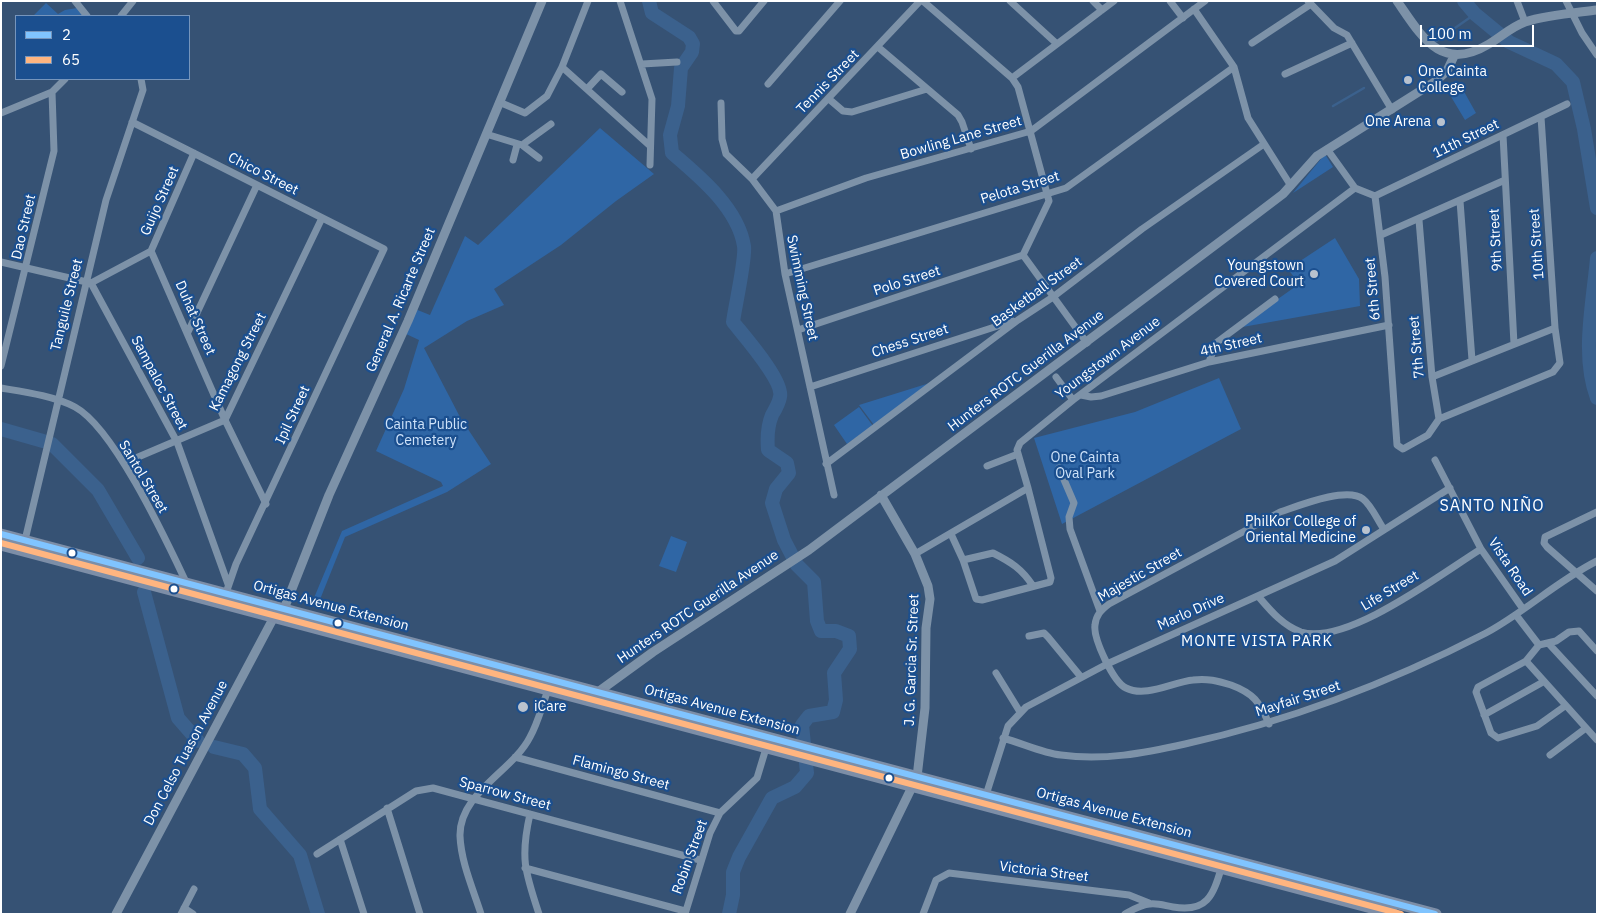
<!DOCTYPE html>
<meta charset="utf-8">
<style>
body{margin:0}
#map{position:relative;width:1598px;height:915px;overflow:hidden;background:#365274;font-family:"IBM Plex Sans",sans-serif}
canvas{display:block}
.frame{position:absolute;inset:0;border:2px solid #fff;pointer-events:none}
.legend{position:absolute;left:15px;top:15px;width:175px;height:65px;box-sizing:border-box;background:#1b4f8f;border:1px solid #7695bc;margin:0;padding:6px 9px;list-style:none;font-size:15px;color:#fff}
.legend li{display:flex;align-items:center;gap:10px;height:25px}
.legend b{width:25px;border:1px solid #7695bc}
.scale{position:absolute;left:1420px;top:25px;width:114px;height:22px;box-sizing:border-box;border:2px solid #fff;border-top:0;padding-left:6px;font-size:15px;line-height:18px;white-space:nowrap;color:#fff;-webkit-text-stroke:4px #1b4f8f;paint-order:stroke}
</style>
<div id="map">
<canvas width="1598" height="915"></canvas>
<div class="frame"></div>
<ul class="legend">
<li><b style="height:6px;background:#80c4ff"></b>2</li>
<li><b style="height:6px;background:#ffb580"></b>65</li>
</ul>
<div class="scale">100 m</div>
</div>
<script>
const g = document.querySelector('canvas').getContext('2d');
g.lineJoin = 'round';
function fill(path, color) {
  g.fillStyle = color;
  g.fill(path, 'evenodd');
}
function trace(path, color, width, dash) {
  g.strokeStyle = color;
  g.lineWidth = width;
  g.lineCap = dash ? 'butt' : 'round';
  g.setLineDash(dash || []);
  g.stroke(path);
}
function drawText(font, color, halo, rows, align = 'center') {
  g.font = font + ' "IBM Plex Sans",sans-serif';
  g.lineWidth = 4.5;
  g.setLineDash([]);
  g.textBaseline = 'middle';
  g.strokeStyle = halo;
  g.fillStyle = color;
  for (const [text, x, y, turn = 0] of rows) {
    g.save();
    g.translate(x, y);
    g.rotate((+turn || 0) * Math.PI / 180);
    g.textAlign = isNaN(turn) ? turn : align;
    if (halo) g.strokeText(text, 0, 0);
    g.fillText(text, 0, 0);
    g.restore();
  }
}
const green = new Path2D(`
 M 46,3 L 58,14 L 65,10 L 77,8 L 84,16 L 33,16 Z
 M 1462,88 L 1476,113 L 1465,120 L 1450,95 Z
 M 600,128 L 654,174 L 616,201 L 561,245 L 494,289 L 504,305 L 467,321 L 424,348 L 460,417 L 491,464 L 447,492 L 345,537 L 317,607 L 311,605 L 342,531 L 443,486 L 441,482 L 376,451 L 404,389 L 419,340 L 404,333 L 415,309 L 430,315 L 465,236 L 478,245 Z
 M 1325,154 L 1333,167 L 1293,193 Z
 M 1335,238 L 1359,279 L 1360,306 L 1237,328 L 1299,284 L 1288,269 Z
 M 1219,378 L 1241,429 L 1062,524 L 1034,438 L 1135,412 Z
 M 936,381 L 874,425 L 859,405 Z
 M 859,407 L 873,426 L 847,444 L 834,425 Z
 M 671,536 L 687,542 L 676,572 L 659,566 Z`);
const stream = new Path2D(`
 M 1435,42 L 1475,14
 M 1333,106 L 1364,88`);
const river = new Path2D(`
 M 649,1 L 652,13 L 689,37 L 693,44 L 692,52 L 681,68 L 678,106 L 670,135 L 672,153 C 699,176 738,208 744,246 C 746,259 735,306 733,322 C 744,336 784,381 780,397 C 779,403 775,410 772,415 C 767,427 767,438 768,450 L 787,463 L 789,473 L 776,489 L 772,503 L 784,540 L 797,565 L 814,582 L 817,621 L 821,631 L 836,631 L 849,636 L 850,649 L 834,673 L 836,700 L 833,712 L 809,716 L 802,725 L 807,773 L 795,787 L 772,798 L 739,857 L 733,872 L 733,895 L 729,914
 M 1464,1 L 1475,14 L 1509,42 L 1556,64 L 1573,82 L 1584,129 L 1597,208
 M 1597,258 C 1593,304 1581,355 1597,398
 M 1,429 L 43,441
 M 52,444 L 98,490 L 138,558
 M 144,592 L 178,718 L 198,741
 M 214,747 L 243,754 L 255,768 L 260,809 L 300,855 L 318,914`);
const minor = new Path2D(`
 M 75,1 L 87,16
 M 620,1 L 652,99 L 650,165
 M 713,1 L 736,31 L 739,31 L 764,1
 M 923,1 L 1012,78 L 1018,87 L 1049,201 L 1023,255 L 1087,343
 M 1010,1 L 1057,44
 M 1093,1 L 1102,10
 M 1170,1 L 1183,18
 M 1308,1 L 1334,28 L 1347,35 L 1392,110
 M 1517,1 L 1525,22
 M 1566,1 L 1582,33 L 1597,55
 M 1194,9 L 1234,67 L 1248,118 L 1291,186
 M 121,16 L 133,1
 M 1252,43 L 1311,4
 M 878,47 L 958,115 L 962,122 L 971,149
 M 642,64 L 677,62
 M 562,67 L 649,145
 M 1285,74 L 1352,43
 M 1012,78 L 1114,1
 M 768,84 L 840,1
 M 587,89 L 601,74 L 622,92
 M 829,99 L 843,111 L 852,112 L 927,89
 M 499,102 L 525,113 L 547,96 L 562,67 L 588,1
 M 721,103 L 722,139 L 726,154 L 752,179 L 776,211 L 785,274 L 834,495
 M 1,113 L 52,92 L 65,79
 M 132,122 L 384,249 L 236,564 L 226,593
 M 486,134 L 522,145 L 539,158
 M 1503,135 L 1514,344
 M 522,145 L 551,124
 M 1327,149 L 1355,188 L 1375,196 L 1385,277 L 1397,445 L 1403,449 L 1428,435 L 1439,419 L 1432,377 L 1419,220
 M 513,160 L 517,145
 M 752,179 L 920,1
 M 1375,196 L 1567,104
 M 1460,201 L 1472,360
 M 776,211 L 866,178 L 1031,131 L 1205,1
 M 1381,235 L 1505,180
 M 151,251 L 225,420 L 266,504
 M 1,262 L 91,283 L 177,442 L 228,584
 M 785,274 L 1066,188 L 1234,67
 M 91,283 L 151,251 L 194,153
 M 798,330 L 1023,255
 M 188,332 L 257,185
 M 1209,362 L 1216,343 L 1275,299
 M 1,366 L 54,151 L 52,92
 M 1056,377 L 1073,400
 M 1432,377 L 1555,328
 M 810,387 L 1013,321
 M 1,388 C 25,392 54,396 75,407 C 114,428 166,540 186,582
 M 1081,395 L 1091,397 L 1101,396 L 1209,362 L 1389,325
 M 1439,419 L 1553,372 L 1560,363 L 1555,328 L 1541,117
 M 1435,460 L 1481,549 L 1523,609
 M 124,463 L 225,420 L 322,218
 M 826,464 L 1018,320 L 1053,297 L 1142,229 L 1264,144
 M 987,466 L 1018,454
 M 1059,468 L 1074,503 L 1069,517 L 1070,529 L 1100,611
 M 1597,512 L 1545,537 L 1544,543 L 1547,547 L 1597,591
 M 951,534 L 963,560 L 976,599 L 982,600 L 1050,582 L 1051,578 L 1028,488
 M 25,540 L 106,200 L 143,90 L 141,79
 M 915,554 L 1028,488 L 1017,450 L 1020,443 L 1073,400 L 1355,188
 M 963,560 L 993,553 C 1011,562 1022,569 1033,586
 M 1258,596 C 1270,610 1283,626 1301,632 C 1347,646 1442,573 1481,549
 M 1516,615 L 1539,645
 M 1029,636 L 1044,633 L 1048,637 L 1081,677
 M 1549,644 L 1597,696
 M 1526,661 L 1597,740
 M 996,673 L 1020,712
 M 1565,706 L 1537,726 L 1498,738 L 1491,733 L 1476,692 L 1478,687 L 1526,661 L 1539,645 L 1556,641 L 1569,632 L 1579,631 L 1597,651
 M 1484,715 L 1543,682
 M 1269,724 C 1260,702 1253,693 1231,685 C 1218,681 1207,678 1193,680 C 1173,682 1146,698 1126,688 C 1113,682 1093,638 1095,625 C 1096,615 1101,610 1109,604 L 1280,512 C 1298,506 1347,486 1363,499 C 1371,505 1377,519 1383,528
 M 1003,738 C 1022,743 1042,753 1061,755 C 1103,761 1145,753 1185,744 C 1290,721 1391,682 1486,633 C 1525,612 1557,581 1597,561
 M 1550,755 L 1586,728
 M 515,757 L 720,813
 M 986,795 L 1008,726 L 1026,707 L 1107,664 L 1335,561 L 1450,488
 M 387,808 L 420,914
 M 530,814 C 520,858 525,872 539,914
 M 340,839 L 364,914
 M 317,854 L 416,791 L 433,788 L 700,860
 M 525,868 L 685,911
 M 184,908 L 193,914
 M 181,914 L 194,889
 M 481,914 C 473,889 461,862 460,836 C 459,793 513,771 530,737 C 538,723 542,706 548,690
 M 685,914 L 710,833 L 720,813 L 757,778 L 767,745
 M 923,914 L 936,880 L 949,873 L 1129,895 L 1149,903
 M 1125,914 C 1132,910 1142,904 1150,904 C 1158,903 1166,906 1173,907 C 1208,913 1213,895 1222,866`);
const tertiary = new Path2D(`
 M 1397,1 C 1422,37 1441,73 1489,44 C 1501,37 1511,27 1525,22 C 1547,15 1574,13 1597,10
 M 881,495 L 915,554 L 928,586 L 930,599 L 926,628 L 925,708 L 917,777
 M 598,692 L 653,652 L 809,550 L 1258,213 L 1283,194 L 1317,156 L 1436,81 L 1447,71 L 1454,56
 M 116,914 L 274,617 L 284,609 L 329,495 L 408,321 L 542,1
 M 850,914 L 912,787`);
const primary = new Path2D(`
 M 1,534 L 1436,914
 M 1,545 L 1394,914`);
const bus1 = new Path2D(`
 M 1,534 L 1435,914`);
const bus2 = new Path2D(`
 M 1,543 L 1401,914`);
const markers = [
 [1408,80,5,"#b9c2ce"],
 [1441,122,5,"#b9c2ce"],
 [1314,274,5,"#b9c2ce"],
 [1366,530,5,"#b9c2ce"],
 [72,553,4.5,"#fff"],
 [174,589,4.5,"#fff"],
 [338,623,4.5,"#fff"],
 [523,707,6,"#b9c2ce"],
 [889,778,4.5,"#fff"]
];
const poiNames = [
 ["One Cainta",1418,72,"left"],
 ["College",1418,88,"left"],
 ["One Arena",1431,122],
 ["Youngstown",1304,266],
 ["Covered Court",1304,282],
 ["PhilKor College of",1356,522],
 ["Oriental Medicine",1356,538],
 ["iCare",534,707,"left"]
];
const streetNames = [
 ["Tennis Street",828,82,-46],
 ["Bowling Lane Street",961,138,-16],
 ["11th Street",1466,139,-26],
 ["Chico Street",263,174,27],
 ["Pelota Street",1020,188,-17],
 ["Guijo Street",160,201,-66],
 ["Dao Street",24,227,-77],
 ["9th Street",1496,240,-93],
 ["10th Street",1537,244,-94],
 ["Polo Street",907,281,-18],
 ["Swimming Street",802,288,78],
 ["6th Street",1373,289,-95],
 ["Basketball Street",1037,292,-36],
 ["General A. Ricarte Street",401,300,-67],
 ["Tanguile Street",67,305,-76],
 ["Duhat Street",195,318,66],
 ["Chess Street",910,341,-18],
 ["4th Street",1231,345,-13],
 ["7th Street",1417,347,-95],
 ["Youngstown Avenue",1108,358,-37],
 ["Kamagong Street",238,362,-63],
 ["Hunters ROTC Guerilla Avenue",1026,371,-37],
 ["Sampaloc Street",159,383,62],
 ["Ipil Street",293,415,-65],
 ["Santol Street",143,477,59],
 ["Vista Road",1510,567,56],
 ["Majestic Street",1140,575,-30],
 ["Life Street",1390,591,-31],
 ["Ortigas Avenue Extension",331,606,15],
 ["Hunters ROTC Guerilla Avenue",698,607,-34],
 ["Marlo Drive",1191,612,-24],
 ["J. G. Garcia Sr. Street",912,660,-88],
 ["Mayfair Street",1298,699,-18],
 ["Ortigas Avenue Extension",722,710,15],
 ["Don Celso Tuason Avenue",186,753,-62],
 ["Flamingo Street",621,773,15],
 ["Sparrow Street",505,794,15],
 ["Ortigas Avenue Extension",1114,813,15],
 ["Robin Street",690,857,-70],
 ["Victoria Street",1044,872,7]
];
const parkNames = [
 ["Cainta Public",426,425],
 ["Cemetery",426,441],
 ["One Cainta",1085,458],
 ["Oval Park",1085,474]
];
const neighbourhoodNames = [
 ["MONTE VISTA PARK",1257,642]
];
const quarterNames = [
 ["SANTO NIÑO",1492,506]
];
fill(green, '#2f66a5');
trace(stream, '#3b618d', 2.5);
trace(river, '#3b618d', 14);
trace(minor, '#7d92a8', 7);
trace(tertiary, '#7d92a8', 9);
trace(primary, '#7d8ea7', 11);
trace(bus1, '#80c4ff', 6);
trace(bus2, '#ffb580', 6);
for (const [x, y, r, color] of markers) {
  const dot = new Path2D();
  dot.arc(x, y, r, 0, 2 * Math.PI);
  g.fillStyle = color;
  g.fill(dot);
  trace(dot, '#1b4f8f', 2);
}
drawText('14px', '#fff', '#1b4f8f', poiNames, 'right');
drawText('14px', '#fff', '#1b4f8f', streetNames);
drawText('14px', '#cfe3fa', '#1b4f8f', parkNames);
g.letterSpacing = '1px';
drawText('15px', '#fff', '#1b4f8f', neighbourhoodNames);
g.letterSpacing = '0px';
g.letterSpacing = '1px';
drawText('16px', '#fff', '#1b4f8f', quarterNames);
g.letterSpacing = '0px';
</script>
